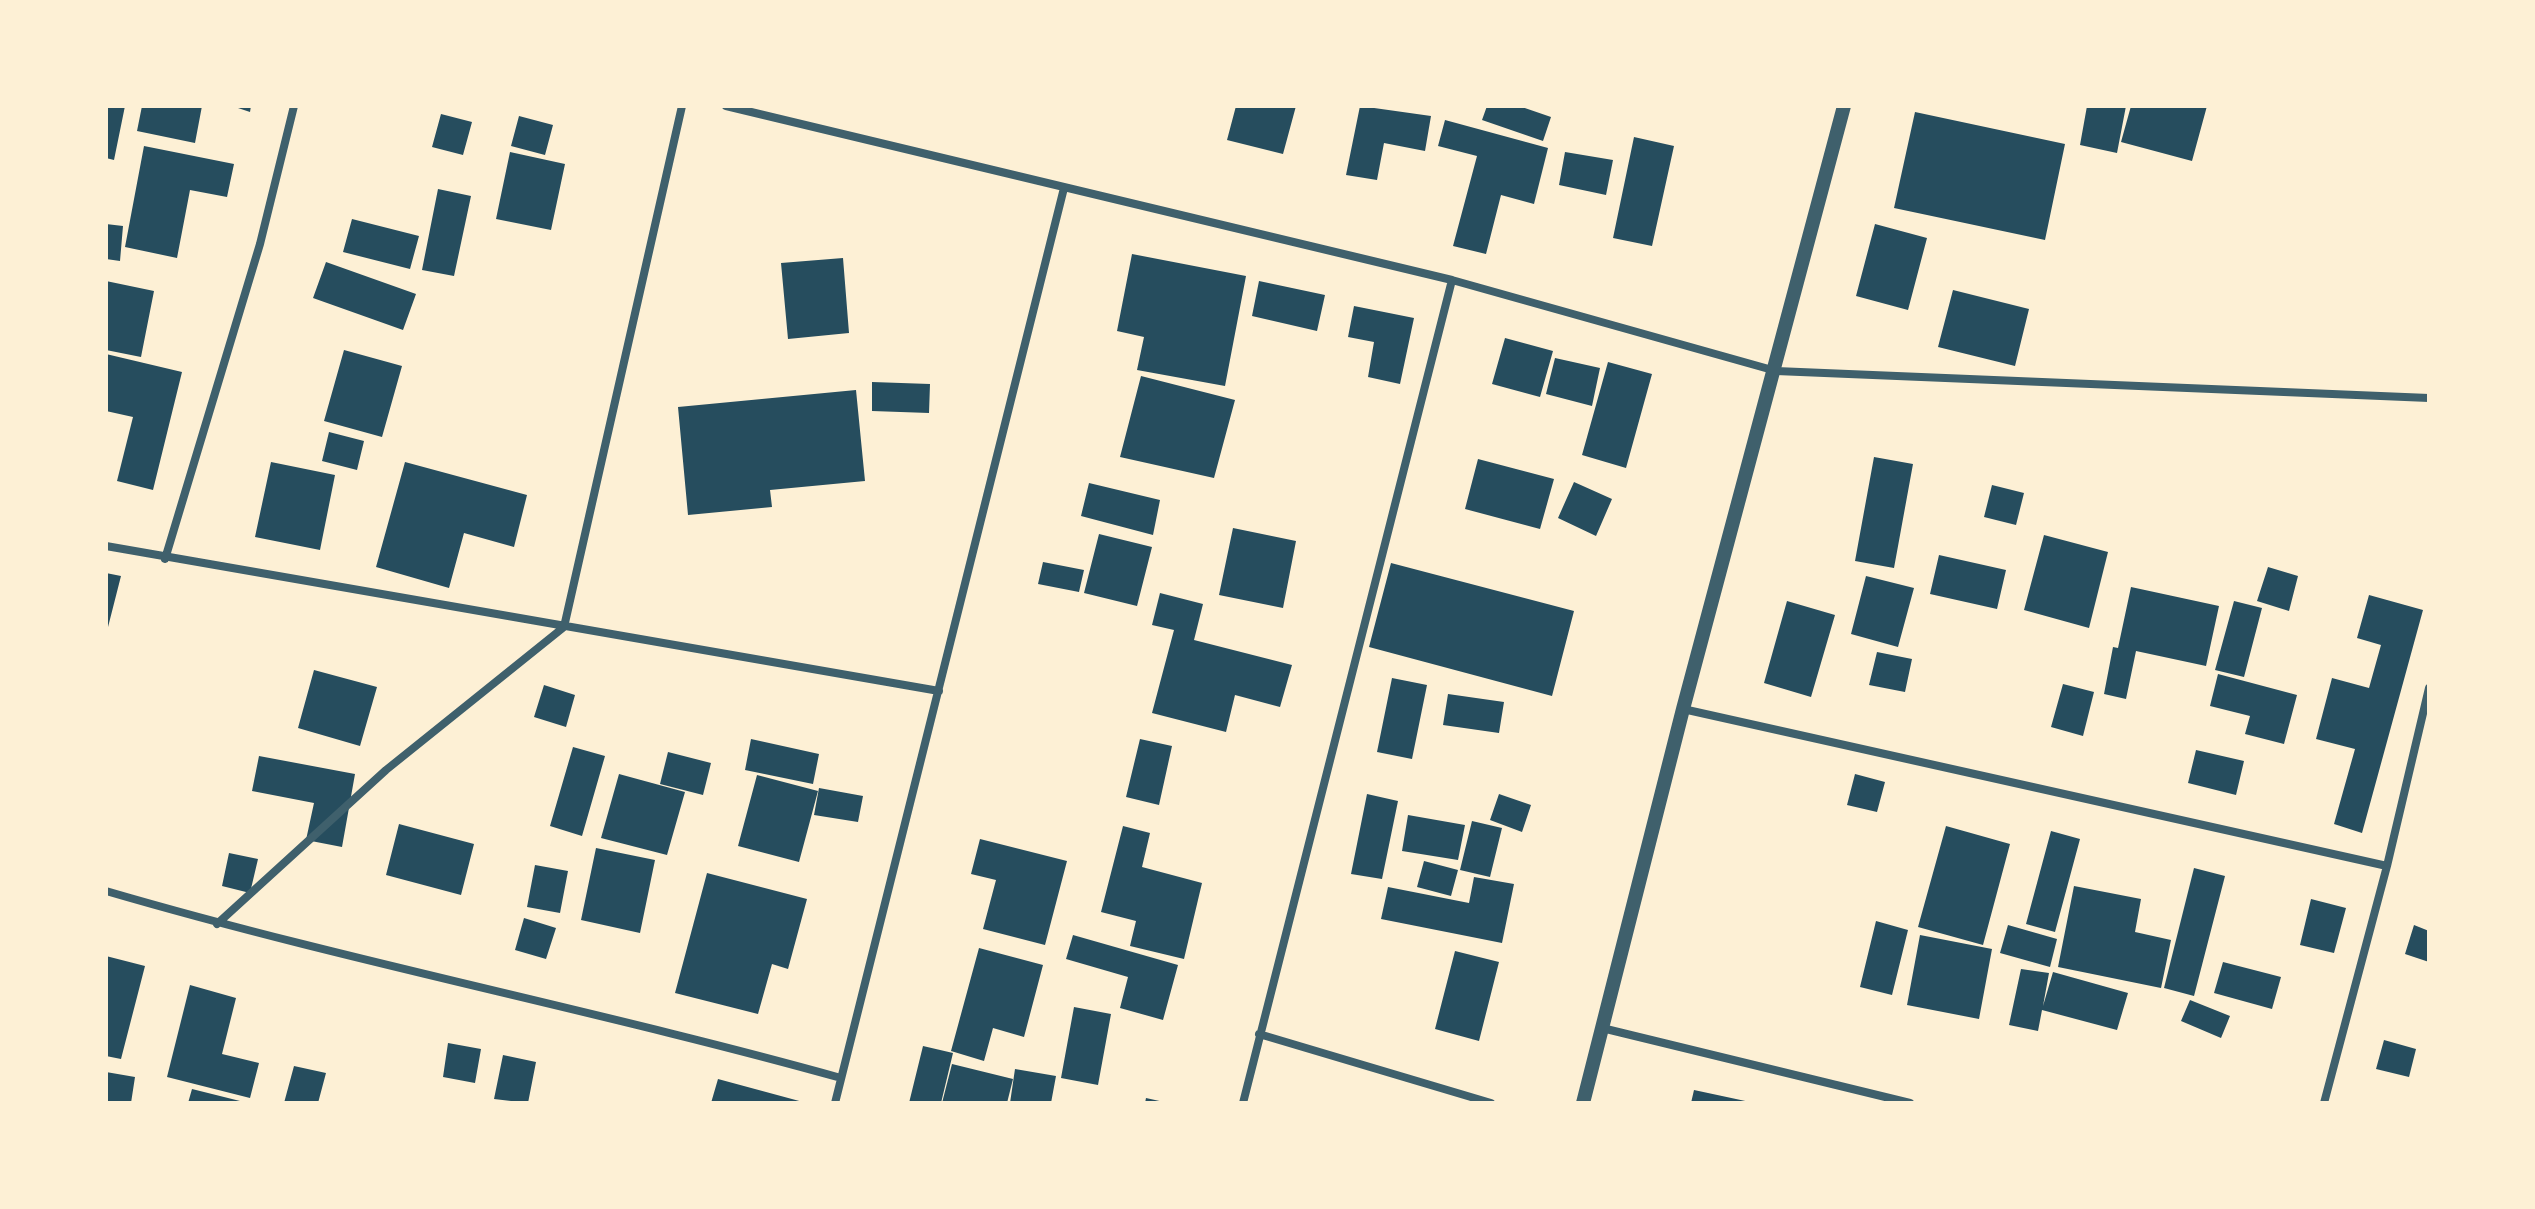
<!DOCTYPE html>
<style>
body{margin:0}
#map{position:relative;width:2535px;height:1209px;overflow:hidden;background:#fdf0d5;font-family:Quicksand,sans-serif}
canvas{display:block}
.frame{position:absolute;inset:0;border:108px solid #fdf0d5;pointer-events:none}
</style>
<div id="map">
<canvas width="2535" height="1209"></canvas>
<div class="frame"></div>
</div>
<script>
const g = document.querySelector('canvas').getContext('2d');
g.lineJoin = 'round';
function fill(path, color) {
  g.fillStyle = color;
  g.fill(path, 'evenodd');
}
function trace(path, color, width, dash) {
  g.strokeStyle = color;
  g.lineWidth = width;
  g.lineCap = dash ? 'butt' : 'round';
  g.setLineDash(dash || []);
  g.stroke(path);
}
const building = new Path2D(`
 M 106,106 L 125,106 L 114,160 L 106,158 Z
 M 142,106 L 202,106 L 195,143 L 137,131 Z
 M 232,106 L 251,106 L 250,112 Z
 M 1236,106 L 1296,106 L 1283,154 L 1227,140 Z
 M 1360,106 L 1431,116 L 1425,151 L 1384,143 L 1377,180 L 1346,175 Z
 M 1487,106 L 1519,106 L 1551,117 L 1543,141 L 1482,120 Z
 M 2087,106 L 2126,106 L 2117,153 L 2080,145 Z
 M 2131,106 L 2207,106 L 2192,161 L 2121,142 Z
 M 1915,112 L 2065,144 L 2045,240 L 1894,208 Z
 M 441,114 L 472,122 L 463,155 L 432,147 Z
 M 519,116 L 553,125 L 545,155 L 511,146 Z
 M 1445,120 L 1548,148 L 1534,204 L 1501,195 L 1486,254 L 1453,246 L 1477,156 L 1438,146 Z
 M 1634,137 L 1674,146 L 1652,246 L 1613,238 Z
 M 144,146 L 234,164 L 227,197 L 190,190 L 177,258 L 125,247 Z
 M 510,152 L 565,164 L 551,230 L 496,219 Z
 M 1565,152 L 1613,160 L 1606,195 L 1559,185 Z
 M 438,189 L 471,196 L 454,276 L 422,270 Z
 M 352,219 L 419,236 L 410,269 L 343,252 Z
 M 106,224 L 123,226 L 120,261 L 106,259 Z
 M 1875,224 L 1927,238 L 1908,310 L 1856,296 Z
 M 1132,254 L 1246,276 L 1225,386 L 1137,370 L 1144,337 L 1117,331 Z
 M 843,258 L 849,333 L 788,339 L 781,263 Z
 M 326,262 L 416,294 L 403,330 L 313,298 Z
 M 106,281 L 154,291 L 141,357 L 106,350 Z
 M 1259,281 L 1325,295 L 1317,331 L 1252,316 Z
 M 1953,290 L 2029,309 L 2015,366 L 1938,347 Z
 M 1354,306 L 1414,318 L 1400,384 L 1368,377 L 1374,342 L 1348,337 Z
 M 1505,338 L 1553,351 L 1540,397 L 1492,384 Z
 M 344,350 L 402,366 L 382,437 L 324,421 Z
 M 106,354 L 182,372 L 153,490 L 117,481 L 133,417 L 106,411 Z
 M 1555,358 L 1600,368 L 1592,406 L 1546,394 Z
 M 1608,362 L 1652,374 L 1626,468 L 1582,455 Z
 M 1141,376 L 1235,400 L 1214,478 L 1120,457 Z
 M 872,382 L 930,384 L 929,413 L 872,411 Z
 M 856,390 L 865,481 L 770,490 L 772,507 L 688,515 L 678,407 Z
 M 329,432 L 364,441 L 357,470 L 322,461 Z
 M 1874,457 L 1913,464 L 1894,568 L 1855,561 Z
 M 1478,459 L 1554,479 L 1540,529 L 1465,509 Z
 M 271,462 L 335,475 L 320,550 L 255,537 Z
 M 405,462 L 527,495 L 514,547 L 464,533 L 449,588 L 376,567 Z
 M 1574,482 L 1612,499 L 1596,536 L 1558,518 Z
 M 1089,483 L 1160,500 L 1153,535 L 1081,516 Z
 M 1992,485 L 2024,493 L 2016,525 L 1984,517 Z
 M 1233,528 L 1296,541 L 1283,608 L 1219,595 Z
 M 1099,534 L 1152,547 L 1137,606 L 1084,593 Z
 M 2044,535 L 2108,552 L 2089,628 L 2024,610 Z
 M 1939,555 L 2006,570 L 1997,609 L 1930,594 Z
 M 1043,562 L 1084,570 L 1079,592 L 1038,584 Z
 M 1391,563 L 1574,611 L 1552,696 L 1369,647 Z
 M 2268,567 L 2298,576 L 2289,611 L 2257,601 Z
 M 106,573 L 121,576 L 107,631 L 106,631 Z
 M 1866,576 L 1914,588 L 1898,647 L 1851,634 Z
 M 2131,587 L 2219,606 L 2206,666 L 2136,651 L 2126,699 L 2104,694 L 2113,647 L 2118,648 Z
 M 1160,593 L 1203,604 L 1194,640 L 1292,665 L 1280,707 L 1235,695 L 1226,732 L 1152,713 L 1174,630 L 1152,625 Z
 M 2369,595 L 2423,610 L 2362,833 L 2334,824 L 2355,749 L 2316,739 L 2332,678 L 2369,688 L 2381,645 L 2357,638 Z
 M 1787,601 L 1835,615 L 1811,697 L 1764,683 Z
 M 2234,601 L 2262,608 L 2244,677 L 2215,670 Z
 M 1877,652 L 1912,659 L 1905,692 L 1869,685 Z
 M 314,670 L 377,687 L 360,746 L 298,728 Z
 M 2218,674 L 2297,695 L 2284,744 L 2245,734 L 2250,716 L 2210,706 Z
 M 1392,678 L 1427,685 L 1412,759 L 1377,752 Z
 M 2063,684 L 2094,692 L 2083,736 L 2051,727 Z
 M 544,685 L 575,695 L 566,727 L 534,717 Z
 M 1448,694 L 1504,702 L 1499,733 L 1443,725 Z
 M 751,739 L 819,754 L 813,784 L 745,770 Z
 M 1140,739 L 1172,746 L 1159,805 L 1126,797 Z
 M 573,747 L 605,756 L 582,836 L 550,826 Z
 M 2196,750 L 2244,761 L 2236,795 L 2188,783 Z
 M 668,752 L 711,763 L 703,795 L 660,784 Z
 M 259,756 L 355,774 L 342,847 L 306,840 L 314,803 L 252,791 Z
 M 619,774 L 685,792 L 667,855 L 601,838 Z
 M 1855,774 L 1885,782 L 1877,812 L 1847,805 Z
 M 757,775 L 818,791 L 799,862 L 738,846 Z
 M 819,788 L 863,796 L 858,822 L 814,815 Z
 M 1367,794 L 1398,801 L 1382,879 L 1351,874 Z
 M 1499,794 L 1531,805 L 1522,832 L 1490,820 Z
 M 1408,815 L 1465,825 L 1458,860 L 1402,851 Z
 M 1472,821 L 1502,828 L 1490,877 L 1460,870 Z
 M 399,824 L 474,844 L 461,895 L 386,875 Z
 M 1123,826 L 1150,833 L 1142,867 L 1202,883 L 1184,959 L 1130,946 L 1136,921 L 1101,912 Z
 M 1946,826 L 2010,844 L 1983,945 L 1918,927 Z
 M 2051,831 L 2080,839 L 2055,932 L 2026,924 Z
 M 980,839 L 1067,861 L 1045,945 L 983,929 L 996,880 L 971,874 Z
 M 596,848 L 655,860 L 640,933 L 581,920 Z
 M 229,853 L 258,859 L 250,893 L 222,886 Z
 M 1424,861 L 1458,870 L 1451,896 L 1417,887 Z
 M 535,865 L 568,871 L 560,913 L 527,907 Z
 M 2194,868 L 2225,876 L 2194,996 L 2164,988 Z
 M 707,873 L 807,899 L 788,969 L 772,964 L 758,1014 L 675,993 Z
 M 1474,877 L 1514,884 L 1502,943 L 1381,919 L 1388,887 L 1469,903 Z
 M 2074,886 L 2141,899 L 2135,932 L 2171,940 L 2161,988 L 2058,967 Z
 M 2311,899 L 2346,908 L 2334,953 L 2300,945 Z
 M 524,918 L 556,928 L 546,959 L 515,950 Z
 M 1876,921 L 1908,930 L 1892,995 L 1860,987 Z
 M 2008,925 L 2057,939 L 2050,967 L 2000,953 Z
 M 2414,925 L 2429,931 L 2429,962 L 2405,954 Z
 M 1073,935 L 1178,965 L 1163,1020 L 1120,1008 L 1128,977 L 1066,959 Z
 M 1920,935 L 1992,949 L 1979,1019 L 1907,1005 Z
 M 979,948 L 1043,965 L 1024,1037 L 993,1028 L 984,1061 L 951,1051 Z
 M 1455,951 L 1499,962 L 1479,1041 L 1435,1029 Z
 M 106,956 L 145,966 L 121,1059 L 106,1056 Z
 M 2223,962 L 2281,977 L 2272,1009 L 2214,993 Z
 M 2021,969 L 2049,973 L 2043,1006 L 2053,972 L 2128,993 L 2117,1030 L 2042,1010 L 2038,1031 L 2009,1025 Z
 M 190,985 L 236,998 L 222,1054 L 259,1063 L 250,1098 L 167,1077 Z
 M 2190,1000 L 2230,1016 L 2221,1038 L 2181,1021 Z
 M 1074,1007 L 1111,1014 L 1098,1085 L 1061,1078 Z
 M 2384,1040 L 2416,1049 L 2409,1077 L 2376,1069 Z
 M 448,1043 L 481,1049 L 475,1083 L 443,1077 Z
 M 923,1046 L 953,1053 L 941,1103 L 909,1103 Z
 M 503,1055 L 536,1062 L 528,1103 L 494,1099 Z
 M 952,1064 L 1013,1079 L 1007,1103 L 942,1103 Z
 M 294,1066 L 326,1073 L 318,1103 L 284,1103 Z
 M 1015,1069 L 1056,1076 L 1051,1103 L 1010,1103 Z
 M 106,1072 L 135,1077 L 131,1103 L 106,1103 Z
 M 718,1079 L 803,1102 L 803,1103 L 711,1103 Z
 M 192,1089 L 244,1102 L 243,1103 L 188,1103 Z
 M 1694,1090 L 1750,1102 L 1750,1103 L 1691,1103 Z
 M 1146,1098 L 1164,1102 L 1164,1103 L 1145,1103 Z`);
const minor = new Path2D(`
 M 726,106 L 1452,280 L 1776,371 L 2429,398
 M 106,546 L 939,691
 M 165,559 L 260,244 L 294,106
 M 1683,709 L 2387,866
 M 106,891 C 349,962 597,1010 841,1078
 M 217,924 L 386,770 L 564,627 L 682,106
 M 1602,1028 L 1910,1103
 M 1259,1034 L 1491,1103
 M 835,1103 L 1064,188
 M 1243,1103 L 1452,280
 M 2324,1103 L 2387,866 L 2429,688`);
const tertiary = new Path2D(`
 M 1583,1103 L 1683,709 L 1844,106`);
fill(building, '#264d5e');
trace(minor, '#3f606c', 8);
trace(tertiary, '#3f606c', 14);
</script>
